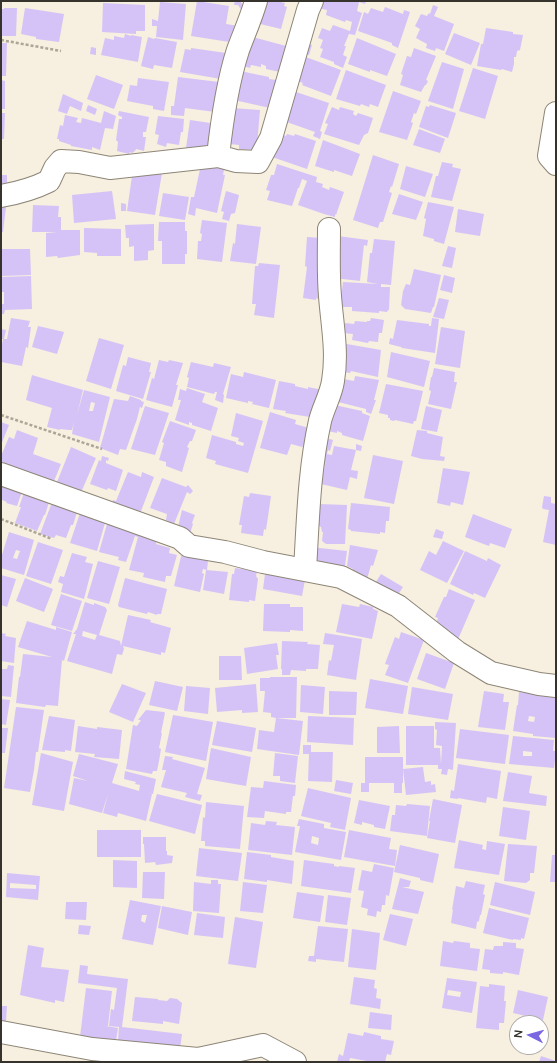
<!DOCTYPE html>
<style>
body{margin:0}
#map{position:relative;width:557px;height:1063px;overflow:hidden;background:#f7efdf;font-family:Manrope,sans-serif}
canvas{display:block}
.frame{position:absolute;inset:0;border:2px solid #36332d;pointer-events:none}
.north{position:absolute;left:509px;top:1015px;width:40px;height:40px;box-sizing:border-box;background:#fff;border:1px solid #afadab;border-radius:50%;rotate:276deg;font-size:11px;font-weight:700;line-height:16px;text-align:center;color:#36332d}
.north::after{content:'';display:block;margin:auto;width:14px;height:18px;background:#7c67e3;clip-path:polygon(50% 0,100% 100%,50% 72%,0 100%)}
</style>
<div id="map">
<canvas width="557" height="1063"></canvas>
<div class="frame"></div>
<div class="north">N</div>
</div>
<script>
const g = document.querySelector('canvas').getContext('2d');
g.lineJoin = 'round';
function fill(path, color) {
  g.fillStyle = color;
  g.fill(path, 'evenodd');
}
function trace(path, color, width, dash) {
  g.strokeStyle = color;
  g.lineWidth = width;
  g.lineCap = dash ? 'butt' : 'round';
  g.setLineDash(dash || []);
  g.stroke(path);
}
const building = new Path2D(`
 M 197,1 L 229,6 L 226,24 L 239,26 L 236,43 L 191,36 Z
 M 235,1 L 240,1 L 248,12 L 244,14 L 238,5 L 234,5 Z
 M 262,1 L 276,1 L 285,3 L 284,6 L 287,7 L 281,29 L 256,23 Z
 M 320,1 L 366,1 L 365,4 L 359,2 L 357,11 L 362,13 L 355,35 L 349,34 L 344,46 L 346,46 L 343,55 L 347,57 L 343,68 L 334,64 L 334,62 L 320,57 L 323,49 L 320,48 L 323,40 L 318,38 L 322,28 L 330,31 L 333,25 L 350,31 L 352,22 L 346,20 L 345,22 L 326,15 L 327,10 L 318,8 Z
 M 160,2 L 186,4 L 183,40 L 156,37 L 157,26 L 152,26 L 152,19 L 158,21 Z
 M 103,3 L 145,5 L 145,31 L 136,31 L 136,34 L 102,32 Z
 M 433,5 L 438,7 L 434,16 L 454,24 L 444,51 L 436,48 L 435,51 L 426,48 L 427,44 L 416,38 L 420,29 L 415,26 L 421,14 L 427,16 L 429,13 L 430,14 Z
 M 385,7 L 403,14 L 404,10 L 410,12 L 398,48 L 392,45 L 392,43 L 358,31 L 364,12 L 368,14 L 371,8 L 383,12 Z
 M 4,8 L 17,8 L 16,36 L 1,36 L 1,9 L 4,9 Z
 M 25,8 L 64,14 L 59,42 L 36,39 L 36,37 L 21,34 Z
 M 486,28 L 513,32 L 513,34 L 523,35 L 520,50 L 517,51 L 516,57 L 514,57 L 514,64 L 512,72 L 502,69 L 501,70 L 477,66 L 481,44 L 483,44 Z
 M 454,33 L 480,43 L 471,65 L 445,54 Z
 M 125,34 L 131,36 L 131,35 L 142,37 L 138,62 L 101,55 L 105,38 L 114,40 L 114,36 L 124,38 Z
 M 249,36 L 286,46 L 285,48 L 286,48 L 280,72 L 266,69 L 266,66 L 261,64 L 261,67 L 251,65 L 250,68 L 240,65 Z
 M 148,37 L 154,39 L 155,38 L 177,42 L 172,68 L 154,65 L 153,69 L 141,66 Z
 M 357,38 L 396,54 L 387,76 L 370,70 L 370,72 L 348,64 Z
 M 1,43 L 7,43 L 6,76 L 1,76 Z
 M 303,43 L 312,45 L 309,55 L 300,53 Z
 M 91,47 L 96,48 L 96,55 L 90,54 Z
 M 191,48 L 226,53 L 221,79 L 180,72 L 185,49 L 191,50 Z
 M 414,48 L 436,56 L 426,80 L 428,81 L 426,85 L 425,85 L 421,92 L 400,85 L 403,75 L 401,74 L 407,56 L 411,57 Z
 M 303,56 L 341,70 L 331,96 L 302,85 L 303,83 L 295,80 Z
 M 442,62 L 464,69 L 453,109 L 428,101 Z
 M 473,68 L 498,76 L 485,119 L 459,111 Z
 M 346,70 L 386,85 L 378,107 L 370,104 L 369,107 L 361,104 L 360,106 L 336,99 Z
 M 240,71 L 269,77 L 269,79 L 276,80 L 276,83 L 270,108 L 234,100 Z
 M 96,75 L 123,85 L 114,109 L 87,99 Z
 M 178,77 L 219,82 L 215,112 L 185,108 L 184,116 L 171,115 L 171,106 L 174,106 Z
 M 138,78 L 169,82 L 164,111 L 153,109 L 153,106 L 127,101 L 130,85 L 137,86 Z
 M 1,80 L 5,81 L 5,109 L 1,109 Z
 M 290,90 L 329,103 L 320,131 L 322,132 L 320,139 L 313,136 L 315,132 L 284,121 Z
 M 393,91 L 421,101 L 416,114 L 414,113 L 411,122 L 413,123 L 407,140 L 379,132 Z
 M 63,94 L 83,103 L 81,111 L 70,106 L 67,114 L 58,111 Z
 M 88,105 L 97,109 L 95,115 L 86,111 Z
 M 430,105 L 456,113 L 448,138 L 419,127 L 426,106 L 429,107 Z
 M 332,107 L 339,110 L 340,107 L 354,111 L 353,114 L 356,116 L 358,113 L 373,118 L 368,133 L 364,135 L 359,145 L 324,134 L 328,124 L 325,123 Z
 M 232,108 L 260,110 L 257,145 L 256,150 L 239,149 L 239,145 L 230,144 Z
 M 104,111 L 116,116 L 113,129 L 105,128 L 100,150 L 92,147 L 92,150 L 71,146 L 71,145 L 59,141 L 59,139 L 57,139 L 60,125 L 63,126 L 65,115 L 78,118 L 76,122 L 81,123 L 82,118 L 101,123 Z
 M 119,111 L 149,117 L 146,132 L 143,132 L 143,137 L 146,137 L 144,151 L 136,149 L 135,151 L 132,153 L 130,152 L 129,154 L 117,151 L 118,142 L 116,140 L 119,119 L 122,119 L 122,117 L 118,115 Z
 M 1,113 L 5,113 L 4,139 L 1,139 Z
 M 158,116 L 184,119 L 183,132 L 181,132 L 179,145 L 167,143 L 166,147 L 157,144 L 159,135 L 155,134 Z
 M 190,120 L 217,124 L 213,152 L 186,148 Z
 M 419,129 L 445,139 L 440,153 L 413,145 Z
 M 280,134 L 286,136 L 287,134 L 294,136 L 295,134 L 316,141 L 307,169 L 272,157 Z
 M 323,140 L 360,154 L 352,176 L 334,170 L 334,172 L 315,166 Z
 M 373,155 L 399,164 L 392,187 L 391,186 L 389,192 L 392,193 L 383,222 L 380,222 L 378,228 L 353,220 Z
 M 202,160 L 225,165 L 223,175 L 225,175 L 217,213 L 196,208 L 195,216 L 188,214 L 191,197 L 194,197 Z
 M 442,162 L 453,164 L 452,167 L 461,169 L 452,201 L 431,197 L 436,176 L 438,176 Z
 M 277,164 L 317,177 L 316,182 L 323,184 L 322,187 L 329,190 L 330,187 L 344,192 L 336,215 L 335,214 L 335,217 L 324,214 L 298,205 L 307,181 L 302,179 L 299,188 L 298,188 L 292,206 L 267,200 L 270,191 L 266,190 L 271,175 L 274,175 Z
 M 406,166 L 433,174 L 425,197 L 400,189 Z
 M 133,169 L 162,173 L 155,215 L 127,211 Z
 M 1,175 L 7,175 L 7,189 L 1,189 Z
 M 112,191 L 116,219 L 74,223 L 72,195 Z
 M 226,191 L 239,195 L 235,213 L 231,214 L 229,221 L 222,219 L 224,212 L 221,211 Z
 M 163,193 L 189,197 L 185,220 L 159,216 Z
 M 399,194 L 423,202 L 416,220 L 392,214 Z
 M 428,202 L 454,207 L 444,244 L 434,241 L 434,239 L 423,236 L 426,219 L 424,218 Z
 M 121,203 L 126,204 L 126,211 L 121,211 Z
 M 33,205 L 59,206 L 58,217 L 61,217 L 61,230 L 80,230 L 80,255 L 58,258 L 57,256 L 46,257 L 46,233 L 57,232 L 32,232 Z
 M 1,206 L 6,207 L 3,232 L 1,232 Z
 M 458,209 L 484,214 L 480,236 L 455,232 Z
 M 202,220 L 227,223 L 222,262 L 197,259 L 198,241 L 201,241 L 202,234 L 200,233 Z
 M 159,222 L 185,222 L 185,231 L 187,231 L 187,254 L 185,254 L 185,264 L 162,264 L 162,241 L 158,241 Z
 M 154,224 L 154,250 L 148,251 L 148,260 L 134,261 L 134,246 L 129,247 L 129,238 L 126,238 L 125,225 Z
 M 237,224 L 261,227 L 256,264 L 230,261 L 233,243 L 235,244 Z
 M 84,228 L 121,229 L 121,256 L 97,256 L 97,253 L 84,252 Z
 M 338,236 L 368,240 L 367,246 L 364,245 L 360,281 L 334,278 Z
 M 307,237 L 321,238 L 320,266 L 318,279 L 320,280 L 318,299 L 316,298 L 316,300 L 303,298 L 307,267 L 305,266 Z
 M 374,239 L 395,241 L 391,285 L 381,284 L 381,287 L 390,287 L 389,310 L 388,310 L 387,312 L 379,311 L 379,313 L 352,311 L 352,307 L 340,307 L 343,282 L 378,284 L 367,282 L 370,253 L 372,253 Z
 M 448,246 L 456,248 L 452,268 L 442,266 Z
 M 1,249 L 30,249 L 31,275 L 1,276 Z
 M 259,263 L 280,265 L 274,318 L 254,315 L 256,304 L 252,304 L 255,266 L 258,266 Z
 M 414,269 L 441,275 L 434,307 L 433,307 L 431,313 L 405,309 L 401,305 L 403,291 L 406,284 L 410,285 Z
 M 444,275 L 455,278 L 452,293 L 440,290 Z
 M 31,276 L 32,309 L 5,310 L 4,314 L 1,314 L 1,304 L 4,304 L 4,292 L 1,292 L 1,277 Z
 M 439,298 L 449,300 L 444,319 L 433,317 Z
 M 11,318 L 30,321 L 28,327 L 31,327 L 28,348 L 26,347 L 22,366 L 1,362 L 1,349 L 3,339 L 1,339 L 1,329 L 6,330 L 4,339 L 7,339 Z
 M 371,318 L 384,320 L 382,333 L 379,333 L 378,342 L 369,341 L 368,343 L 352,340 L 353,334 L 343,333 L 345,323 L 354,324 L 355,321 L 367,322 L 367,321 L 370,321 Z
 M 432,318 L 439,319 L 435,353 L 402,348 L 401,347 L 389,344 L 390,338 L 393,339 L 397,320 L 429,324 L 429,326 L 431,326 Z
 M 38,326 L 64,332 L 57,354 L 32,347 Z
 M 441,327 L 465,331 L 460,368 L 435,364 Z
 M 99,338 L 124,345 L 111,389 L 86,381 Z
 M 341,343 L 381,350 L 378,377 L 351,371 L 350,373 L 336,371 Z
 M 391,352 L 430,361 L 424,387 L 387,377 Z
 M 128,357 L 151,363 L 149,372 L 151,372 L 143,399 L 116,391 L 123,365 L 126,366 Z
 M 159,360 L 168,362 L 169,360 L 183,363 L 176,385 L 178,385 L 172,407 L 146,400 L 152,378 L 154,379 Z
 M 191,362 L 213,367 L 214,363 L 231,367 L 223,394 L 224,395 L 223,403 L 215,400 L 217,392 L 215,392 L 214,394 L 187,387 L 189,378 L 187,377 Z
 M 434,368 L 455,372 L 454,382 L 457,382 L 451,409 L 428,404 L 431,391 L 429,390 L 431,377 L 432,377 Z
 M 244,372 L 276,380 L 269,408 L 252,404 L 253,402 L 248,401 L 248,403 L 226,398 L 231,374 L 243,377 Z
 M 32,375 L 83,390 L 77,415 L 84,390 L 110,397 L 99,442 L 72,434 L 74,422 L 72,430 L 69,430 L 60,429 L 60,430 L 47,427 L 52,408 L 26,400 ZM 91,402 L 95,403 L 93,411 L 89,411 Z
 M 355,376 L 379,380 L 374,400 L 376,400 L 371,414 L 366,412 L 366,409 L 338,402 L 344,379 L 354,381 Z
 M 279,381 L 295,384 L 295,386 L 308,389 L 308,387 L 323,390 L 310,417 L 285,413 L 286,411 L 273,409 Z
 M 386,384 L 423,391 L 416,421 L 414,421 L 413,424 L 395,420 L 394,421 L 390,420 L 390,418 L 388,418 L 388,415 L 379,413 Z
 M 187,388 L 205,394 L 202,402 L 218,408 L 211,431 L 192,425 L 192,423 L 189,422 L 189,425 L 175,420 L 181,400 L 178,400 L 180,389 L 186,391 Z
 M 130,396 L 141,400 L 141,401 L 144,402 L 142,408 L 140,407 L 137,419 L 126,450 L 120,449 L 118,455 L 100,448 L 114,399 L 128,401 Z
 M 330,404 L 362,411 L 362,413 L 370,416 L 363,441 L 342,435 L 342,433 L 337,431 L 337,433 L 323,430 Z
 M 145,406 L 169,413 L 155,455 L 131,449 Z
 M 426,406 L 442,410 L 437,432 L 421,429 Z
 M 270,412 L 296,420 L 295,424 L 309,428 L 304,444 L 302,447 L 291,444 L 287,455 L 260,448 Z
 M 236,413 L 263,421 L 248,473 L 215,464 L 216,461 L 206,458 L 212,435 L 236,442 L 236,444 L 243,446 L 244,443 L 238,441 L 239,438 L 231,436 Z
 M 170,421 L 196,430 L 192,441 L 190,441 L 187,447 L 189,448 L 182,472 L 166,466 L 166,462 L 159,460 L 164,443 L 162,442 Z
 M 1,422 L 9,425 L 1,445 Z
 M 17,430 L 38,438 L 33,454 L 61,464 L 52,486 L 1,465 L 1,456 L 9,437 L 14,439 Z
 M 417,430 L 427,431 L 427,433 L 443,437 L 440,456 L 445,457 L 444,461 L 422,459 L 411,456 Z
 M 322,437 L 333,440 L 330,451 L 328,450 L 327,454 L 332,455 L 334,446 L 356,450 L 351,470 L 358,471 L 357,479 L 350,477 L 347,490 L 321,484 L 326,460 L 324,468 L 313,465 Z
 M 356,444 L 362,446 L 361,451 L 356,450 Z
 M 71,447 L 96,458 L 79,497 L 55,487 Z
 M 373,455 L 403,461 L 394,504 L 364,498 Z
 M 102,456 L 109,458 L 108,461 L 106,460 L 106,463 L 123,470 L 116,491 L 108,488 L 107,490 L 90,484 L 99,460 L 101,461 Z
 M 443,468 L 470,472 L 463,505 L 451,502 L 450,506 L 437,503 Z
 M 128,472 L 141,477 L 142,472 L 154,477 L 138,519 L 111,507 L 113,500 L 116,501 Z
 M 1,478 L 24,486 L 17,506 L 6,503 L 7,502 L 2,500 L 1,502 Z
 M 162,478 L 186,487 L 188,485 L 193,491 L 190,494 L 187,492 L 174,524 L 166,520 L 167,514 L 150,508 Z
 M 26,487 L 51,496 L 45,515 L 44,515 L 37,531 L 15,523 L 21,507 L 19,507 Z
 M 250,493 L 271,496 L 266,530 L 264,529 L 263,536 L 241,533 L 242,525 L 239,525 L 244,496 L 249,497 Z
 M 544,496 L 551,497 L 551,503 L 556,504 L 556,545 L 543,542 L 549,510 L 543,509 L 542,507 Z
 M 54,497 L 79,506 L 73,525 L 71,525 L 66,538 L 56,535 L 54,538 L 40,534 Z
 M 351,503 L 390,507 L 389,521 L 386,521 L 385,533 L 380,532 L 380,534 L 351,531 L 351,530 L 348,529 Z
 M 318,504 L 347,505 L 345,544 L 326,544 L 322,541 L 323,532 L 322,532 L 321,527 L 319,526 Z
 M 82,507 L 107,516 L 97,551 L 70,543 Z
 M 182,510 L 195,515 L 192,523 L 193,524 L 189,537 L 177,531 Z
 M 473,514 L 512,529 L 505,548 L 490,543 L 489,546 L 465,537 Z
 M 109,517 L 158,535 L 156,544 L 170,548 L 169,553 L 177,555 L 171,576 L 166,576 L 165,582 L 143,577 L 144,573 L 129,570 L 138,537 L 135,536 L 126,562 L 118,560 L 119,557 L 99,552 Z
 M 436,529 L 444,532 L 442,539 L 433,537 Z
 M 9,532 L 34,540 L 24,575 L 1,568 L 1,558 ZM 16,550 L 20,551 L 17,559 L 13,558 Z
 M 443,541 L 464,551 L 447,583 L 420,570 L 429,551 L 436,555 Z
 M 38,542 L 63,550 L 51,584 L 26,576 Z
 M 350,545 L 378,550 L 373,566 L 371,565 L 367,579 L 350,578 L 353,569 L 347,566 Z
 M 311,547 L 347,551 L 344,573 L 308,567 Z
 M 183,548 L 208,561 L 207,570 L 203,569 L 202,573 L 204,574 L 200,592 L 174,586 Z
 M 465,551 L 487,561 L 488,558 L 501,565 L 485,598 L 474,593 L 473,595 L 450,584 Z
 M 72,553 L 87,557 L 85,562 L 93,564 L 84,599 L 61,592 L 63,584 L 58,582 L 60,576 L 64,577 Z
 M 98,561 L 120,567 L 109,604 L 87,598 Z
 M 235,568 L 257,571 L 256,576 L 258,579 L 255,601 L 249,600 L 249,602 L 229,600 L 232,574 L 234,574 Z
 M 206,570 L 228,572 L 224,594 L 203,590 Z
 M 265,574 L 305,580 L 302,596 L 263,589 Z
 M 381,574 L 403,587 L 394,601 L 372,588 Z
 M 1,575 L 16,579 L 7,607 L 1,605 Z
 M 25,578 L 53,589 L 44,612 L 16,601 Z
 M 125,578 L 167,589 L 161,614 L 157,614 L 157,615 L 148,612 L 147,614 L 119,607 L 118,605 Z
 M 449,589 L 475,600 L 456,644 L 434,628 L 438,618 L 435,617 L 444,597 L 446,597 Z
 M 61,594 L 82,601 L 72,631 L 51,625 Z
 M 85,602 L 94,605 L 94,603 L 105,607 L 107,610 L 99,635 L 120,641 L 121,646 L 128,615 L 151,620 L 150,622 L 171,628 L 165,653 L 161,652 L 161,655 L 123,646 L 124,649 L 122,655 L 117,654 L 112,674 L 67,661 L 76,634 L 73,634 L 77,629 ZM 83,631 L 97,635 L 95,640 L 82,636 Z
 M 264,604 L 290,604 L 290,607 L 303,607 L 303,631 L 290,630 L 290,632 L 263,631 Z
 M 342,604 L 359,607 L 360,604 L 373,607 L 373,609 L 378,611 L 372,639 L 336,632 Z
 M 27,621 L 56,630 L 56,627 L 72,632 L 64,661 L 62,660 L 58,706 L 46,705 L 45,707 L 16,703 L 19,677 L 20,677 L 23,654 L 52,657 L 18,647 Z
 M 401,632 L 424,640 L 408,683 L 385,675 L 389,665 L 385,664 L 395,637 L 399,639 Z
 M 1,633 L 6,634 L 5,636 L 16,638 L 14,663 L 1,661 Z
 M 325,633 L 362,639 L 356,680 L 327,675 L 329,660 L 331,661 L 334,645 L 323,644 Z
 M 282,641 L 308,642 L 307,644 L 320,645 L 318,669 L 306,669 L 306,671 L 291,670 L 290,675 L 282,675 L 282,669 L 281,669 Z
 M 277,643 L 279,655 L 276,655 L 278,669 L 247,674 L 244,648 Z
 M 426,653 L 454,663 L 445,689 L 417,679 Z
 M 219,656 L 241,656 L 242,680 L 219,680 Z
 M 8,665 L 14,666 L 11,697 L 1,696 L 1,669 L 7,669 Z
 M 270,677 L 297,677 L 296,718 L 276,718 L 271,717 L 271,713 L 263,712 L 265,691 L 260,691 L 260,678 L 270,678 Z
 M 370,679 L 408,686 L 403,714 L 365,708 Z
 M 155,681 L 183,687 L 177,711 L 149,705 Z
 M 122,684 L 146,693 L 133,722 L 109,712 Z
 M 256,684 L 258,712 L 242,713 L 242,710 L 217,712 L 215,688 Z
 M 301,685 L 325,687 L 323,714 L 300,712 Z
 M 186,686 L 210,688 L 208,714 L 184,711 Z
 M 412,687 L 453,694 L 448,720 L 408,714 Z
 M 329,691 L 357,692 L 356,715 L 329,715 Z
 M 484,691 L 504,694 L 503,702 L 509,702 L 505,730 L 478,727 Z
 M 519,692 L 556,696 L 556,738 L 533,736 L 533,734 L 513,731 L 517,705 L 518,705 ZM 529,716 L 535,717 L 534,722 L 528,721 Z
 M 1,699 L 10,700 L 6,725 L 1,724 Z
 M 16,707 L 44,710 L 38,752 L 36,752 L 34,770 L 30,792 L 4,788 Z
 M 146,710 L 164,712 L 165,713 L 161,733 L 162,733 L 159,748 L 161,749 L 159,761 L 157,771 L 153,771 L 152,774 L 126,769 L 133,725 L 137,726 L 141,720 L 138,720 Z
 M 173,715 L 213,722 L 206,761 L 165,752 Z
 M 49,716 L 75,720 L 71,751 L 65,750 L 65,752 L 42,750 Z
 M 308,716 L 354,718 L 353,745 L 307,742 Z
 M 276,718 L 303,721 L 299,755 L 257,749 L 259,730 L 274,732 Z
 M 217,721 L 256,728 L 252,752 L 212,745 Z
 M 435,722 L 456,723 L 453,770 L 448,769 L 447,775 L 441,774 L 442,769 L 438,769 L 438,765 L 406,765 L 406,726 L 434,726 L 434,748 L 440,748 L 441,764 L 442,746 L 436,745 L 437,730 L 435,729 Z
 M 78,726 L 97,729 L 97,727 L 122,730 L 119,759 L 94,757 L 95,754 L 75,752 Z
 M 399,726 L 400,753 L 377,753 L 377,727 Z
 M 1,728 L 8,728 L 5,753 L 1,753 Z
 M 460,729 L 509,735 L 505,764 L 456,758 Z
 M 513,736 L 554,740 L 553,751 L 556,751 L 554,768 L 509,764 ZM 523,751 L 532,752 L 532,756 L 523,756 Z
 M 303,745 L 311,745 L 311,752 L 333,752 L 332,782 L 308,781 L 309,754 L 303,754 Z
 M 211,748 L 251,757 L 246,786 L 206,779 Z
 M 41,753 L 73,762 L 64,811 L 32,805 Z
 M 275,753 L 298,756 L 295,783 L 280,781 L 280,776 L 273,776 Z
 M 79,754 L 118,764 L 112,783 L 139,791 L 140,785 L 135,784 L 136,782 L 124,779 L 125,771 L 156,779 L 153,794 L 148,793 L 152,794 L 146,821 L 118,813 L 117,817 L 103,813 L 108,794 L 102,813 L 69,804 L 74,778 L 88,781 L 73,776 Z
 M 165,756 L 173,757 L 172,759 L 205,768 L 197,794 L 202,795 L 200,801 L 185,797 L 187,793 L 161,787 L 166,770 L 162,770 Z
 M 365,757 L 403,757 L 403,783 L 402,783 L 402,793 L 394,793 L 394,783 L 369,783 L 369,792 L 361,792 L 361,783 L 365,783 Z
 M 458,764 L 501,771 L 497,799 L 487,797 L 486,803 L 458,798 L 458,799 L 450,798 L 451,790 L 454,791 Z
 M 423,767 L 425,782 L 431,781 L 431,785 L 435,784 L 436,792 L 406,795 L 403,769 Z
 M 508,772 L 532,776 L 529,793 L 547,796 L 546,806 L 503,801 Z
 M 336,780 L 353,783 L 351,794 L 334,791 Z
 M 264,781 L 296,785 L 295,796 L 293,796 L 291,812 L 286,812 L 286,814 L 265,811 L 264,818 L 247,817 L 251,787 L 263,788 Z
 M 308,788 L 351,798 L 345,830 L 330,827 L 331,823 L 301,816 Z
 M 157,794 L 202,805 L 195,834 L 149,821 Z
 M 433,799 L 462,805 L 455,843 L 427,838 L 430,821 L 429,821 Z
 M 359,800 L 390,806 L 385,829 L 374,827 L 374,825 L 362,822 L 362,825 L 354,823 Z
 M 206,802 L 244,806 L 240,849 L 205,846 L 205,841 L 201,841 L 203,817 L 205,818 Z
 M 407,804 L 430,806 L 427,836 L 390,831 L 392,815 L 395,815 L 396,805 L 406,806 Z
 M 503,807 L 530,811 L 526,840 L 499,836 Z
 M 299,819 L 324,824 L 324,828 L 346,832 L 341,860 L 295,852 L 300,826 L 297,826 ZM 312,836 L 319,838 L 318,845 L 311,843 Z
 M 266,821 L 277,822 L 276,825 L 295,827 L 292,855 L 248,850 L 251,823 L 265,825 Z
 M 97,830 L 141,830 L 141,857 L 97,857 Z
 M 349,830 L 391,838 L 389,849 L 397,850 L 395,866 L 344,857 Z
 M 143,837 L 166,837 L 166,851 L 167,851 L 167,855 L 173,856 L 172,863 L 156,865 L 155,862 L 145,863 L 144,844 L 143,844 Z
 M 459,840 L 483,845 L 482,849 L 486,850 L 487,841 L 505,844 L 499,875 L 454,868 Z
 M 508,844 L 537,846 L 534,873 L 530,873 L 530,880 L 526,883 L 504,881 Z
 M 400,845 L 439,854 L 433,883 L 420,880 L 420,878 L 394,872 Z
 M 199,848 L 242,853 L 238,881 L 196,876 Z
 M 247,852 L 271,855 L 271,857 L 294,861 L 292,884 L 267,880 L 267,882 L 244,879 Z
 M 552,855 L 556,855 L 556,882 L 550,882 Z
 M 113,860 L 137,861 L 137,888 L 113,887 Z
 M 304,860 L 334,864 L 334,866 L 339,867 L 339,866 L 355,868 L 351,893 L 301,886 Z
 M 374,864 L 394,868 L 389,896 L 386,895 L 385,905 L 382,905 L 381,912 L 377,911 L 376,917 L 367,915 L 368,909 L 361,907 L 364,891 L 358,890 L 362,870 L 372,872 Z
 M 143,872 L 165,872 L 164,899 L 142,898 Z
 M 7,873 L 40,876 L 38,900 L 6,897 ZM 10,883 L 36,885 L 36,889 L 10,888 Z
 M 400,878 L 411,881 L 409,887 L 402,887 L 424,892 L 418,914 L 392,909 Z
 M 211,880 L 218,880 L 218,884 L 221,884 L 219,913 L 193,911 L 194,882 L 211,884 Z
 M 466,881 L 485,885 L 483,894 L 485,895 L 481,915 L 480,915 L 479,921 L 477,922 L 476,929 L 451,923 L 453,909 L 452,910 L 456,886 L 464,888 Z
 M 243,882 L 267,885 L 263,913 L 240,911 Z
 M 495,882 L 535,892 L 530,915 L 490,905 Z
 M 297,892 L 324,896 L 320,922 L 293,918 Z
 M 328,895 L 351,898 L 347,925 L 325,922 Z
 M 130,900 L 161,906 L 153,945 L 122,939 ZM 142,915 L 147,915 L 145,923 L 141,921 Z
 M 66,902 L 87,902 L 86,920 L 65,919 Z
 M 162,906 L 192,912 L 188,935 L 158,928 Z
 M 489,908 L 529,918 L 524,939 L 521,938 L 521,940 L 513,939 L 513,940 L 483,933 Z
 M 197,913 L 225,917 L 223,938 L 194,935 Z
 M 390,914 L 413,919 L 406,946 L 383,940 Z
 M 235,917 L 263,922 L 256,968 L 228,964 Z
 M 79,925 L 91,926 L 89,935 L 78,934 Z
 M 318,926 L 348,929 L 344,962 L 316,959 L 316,962 L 308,961 L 309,956 L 314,956 Z
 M 352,929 L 380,933 L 376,970 L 348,967 Z
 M 443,941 L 453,943 L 454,941 L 470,943 L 470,948 L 480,949 L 477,971 L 440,966 Z
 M 503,942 L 516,943 L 516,948 L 524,949 L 519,975 L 503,972 L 503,974 L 490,973 L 490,970 L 482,969 L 485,949 L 493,950 L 494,946 L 503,946 Z
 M 28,945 L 44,948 L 41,967 L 69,970 L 64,1002 L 55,1000 L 55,1003 L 20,995 Z
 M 80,965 L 88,966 L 87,974 L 128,979 L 122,1027 L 182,1034 L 180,1049 L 118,1041 L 119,1027 L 109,1026 L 111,1009 L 114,1010 L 117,988 L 78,983 Z
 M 354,977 L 375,980 L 374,988 L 377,989 L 376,998 L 381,999 L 380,1009 L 350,1004 Z
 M 447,978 L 477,982 L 472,1013 L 442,1008 ZM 448,990 L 461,992 L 460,997 L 447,995 Z
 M 489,984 L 505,986 L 504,1001 L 506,1001 L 504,1023 L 499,1023 L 499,1030 L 476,1028 L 480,986 L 489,987 Z
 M 86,988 L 112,991 L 108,1026 L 106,1026 L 118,1028 L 116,1041 L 80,1037 Z
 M 518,990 L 548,997 L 543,1020 L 513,1013 Z
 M 135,997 L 158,999 L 158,1000 L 167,1001 L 170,998 L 177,999 L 182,1003 L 179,1024 L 163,1021 L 163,1024 L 132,1021 Z
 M 1,1006 L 7,1006 L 6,1021 L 1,1021 Z
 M 370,1012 L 392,1015 L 391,1030 L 368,1028 Z
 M 364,1032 L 381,1036 L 381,1039 L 394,1041 L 391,1055 L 387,1054 L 385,1062 L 366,1062 L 367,1061 L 350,1058 L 349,1062 L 337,1062 L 339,1054 L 343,1056 L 348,1033 L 363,1036 Z
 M 541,1056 L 556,1061 L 556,1062 L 539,1062 Z`);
const path = new Path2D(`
 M 1,40 L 61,51
 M 1,415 L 102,449
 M 1,519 L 52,539`);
const minor = new Path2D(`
 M 556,113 L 549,156 L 556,164
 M 218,156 C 222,120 227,84 238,50 C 244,34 251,18 256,1
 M 1,196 C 18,193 33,189 49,181 L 55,168 L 61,161 L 79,162 L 110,168 L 218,156 L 236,161 L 258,162 L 271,138 L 308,10 L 312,1
 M 1,474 L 180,538 L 189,546 L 225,552 L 263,562 L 341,577 L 398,606 L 457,652 L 491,673 L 539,684 L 556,686
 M 305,570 C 308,520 309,470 320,421 C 323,408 331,395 333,381 C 338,352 332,324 330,296 C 328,274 329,251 329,229
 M 1,1032 L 92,1049 L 198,1059 L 263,1045 L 295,1062`);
fill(building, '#d5c3f7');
trace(minor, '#8d8677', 24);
trace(path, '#aca699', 2.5, [3, 2]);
trace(minor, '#fff', 22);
</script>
